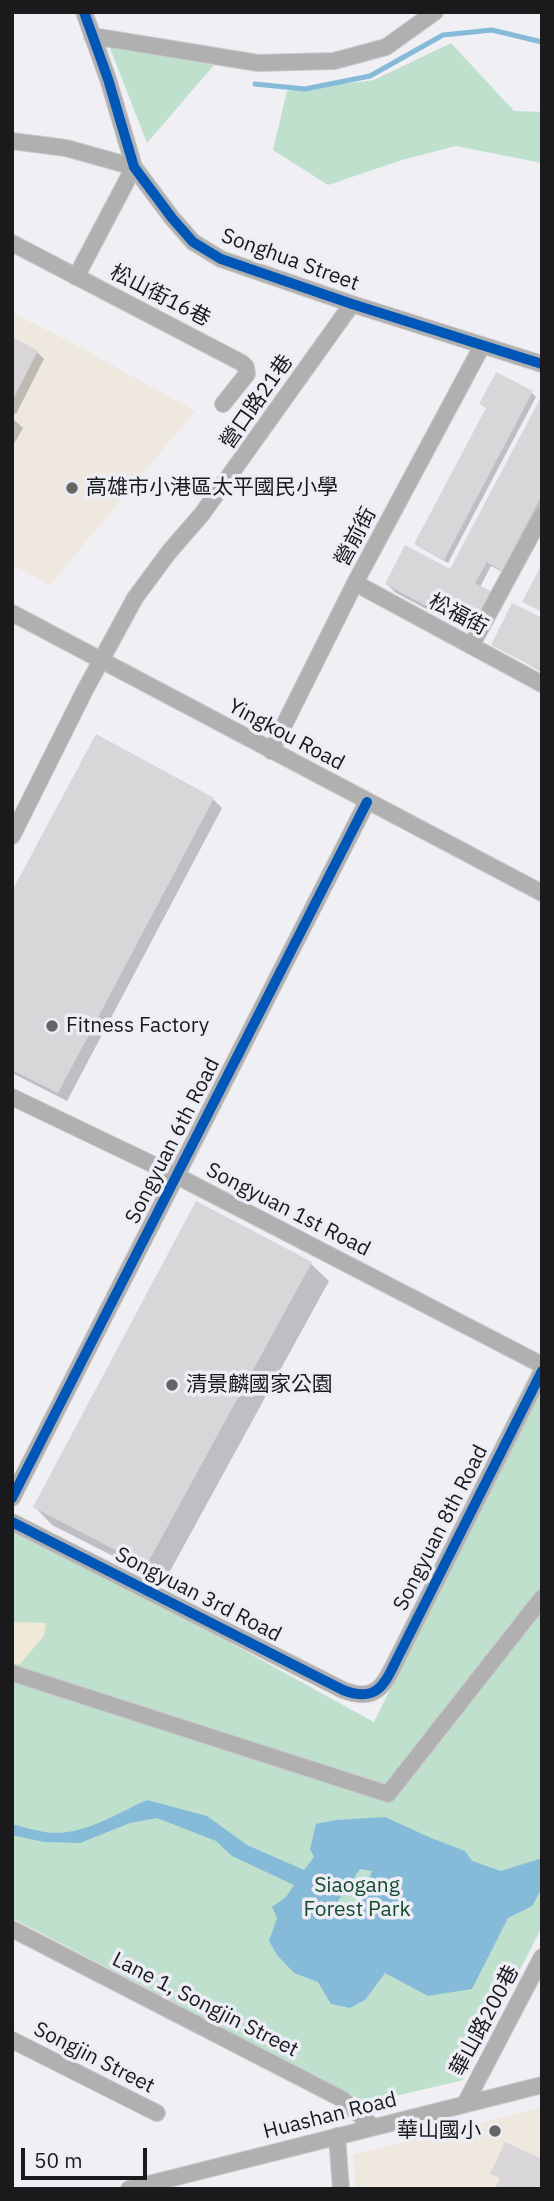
<!DOCTYPE html>
<meta charset="utf-8">
<style>
body{margin:0}
#map{position:relative;width:554px;height:2201px;overflow:hidden;background:#efeff4;font-family:"IBM Plex Sans",sans-serif}
canvas{display:block}
.frame{position:absolute;inset:0;border:14px solid #1a1a1d;pointer-events:none}
.scale{position:absolute;left:21px;top:2148px;width:126px;height:32px;box-sizing:border-box;border:4px solid #1a1a1d;border-top:0;padding-left:9px;font-size:21px;line-height:24px;white-space:nowrap;color:#1a1a1d;-webkit-text-stroke:5px #ededf6;paint-order:stroke}
</style>
<div id="map">
<canvas width="554" height="2201"></canvas>
<div class="frame"></div>
<div class="scale">50 m</div>
</div>
<script>
const g = document.querySelector('canvas').getContext('2d');
g.lineJoin = 'round';
function fill(path, color) {
  g.fillStyle = color;
  g.fill(path, 'evenodd');
}
function trace(path, color, width, dash) {
  g.strokeStyle = color;
  g.lineWidth = width;
  g.lineCap = dash ? 'butt' : 'round';
  g.setLineDash(dash || []);
  g.stroke(path);
}
function drawText(font, color, halo, rows, align = 'center') {
  g.font = font + ' "IBM Plex Sans","Noto Sans TC",sans-serif';
  g.lineWidth = 7;
  g.setLineDash([]);
  g.textBaseline = 'middle';
  g.strokeStyle = halo;
  g.fillStyle = color;
  for (const [text, x, y, turn = 0] of rows) {
    g.save();
    g.translate(x, y);
    g.rotate((+turn || 0) * Math.PI / 180);
    g.textAlign = isNaN(turn) ? turn : align;
    if (halo) g.strokeText(text, 0, 0);
    g.fillText(text, 0, 0);
    g.restore();
  }
}
const education = new Path2D(`
 M 12,313 L 61,337 L 195,411 L 50,585 L 12,564 Z
 M 542,2107 L 542,2189 L 356,2189 L 353,2155 Z`);
const green = new Path2D(`
 M 451,43 L 514,111 L 542,112 L 542,163 L 456,146 L 402,160 L 328,185 L 273,150 L 287,91 L 374,80 Z
 M 110,48 L 214,65 L 147,143 Z
 M 542,1381 L 542,1927 L 463,2080 L 367,2103 L 12,1918 L 12,1523 L 374,1722 Z`);
const sand = new Path2D(`
 M 12,1622 L 46,1623 L 44,1636 L 19,1665 L 12,1663 Z`);
const water = new Path2D(`
 M 147,1800 L 207,1816 L 247,1845 L 304,1870 L 314,1857 L 310,1849 L 316,1824 L 336,1820 L 385,1817 L 431,1838 L 465,1851 L 472,1861 L 501,1871 L 542,1858 L 542,1888 L 532,1906 L 508,1918 L 472,1989 L 428,1996 L 385,1973 L 365,2000 L 350,2008 L 331,2004 L 318,1982 L 294,1973 L 277,1955 L 269,1941 L 277,1918 L 272,1907 L 286,1897 L 294,1885 L 232,1856 L 216,1841 L 157,1818 L 130,1823 L 80,1843 L 44,1842 L 12,1835 L 12,1824 C 23,1827 33,1830 44,1832 C 81,1838 115,1814 147,1800 ZM 360,1869 L 372,1871 L 366,1887 L 347,1912 L 340,1911 L 336,1904 Z`);
const shadow = new Path2D(`
 M 12,339 L 37,352 L 44,359 L 16,414 L 12,412 Z
 M 532,393 L 536,397 L 448,563 L 421,548 L 416,544 L 488,409 L 481,404 Z
 M 542,399 L 542,508 L 509,575 L 491,566 L 480,587 L 483,639 L 396,593 L 387,584 L 450,571 Z
 M 12,418 L 23,428 L 12,447 Z
 M 542,620 L 542,672 L 493,644 Z
 M 213,799 L 222,808 L 67,1101 L 12,1073 L 12,895 Z
 M 197,1203 L 311,1264 L 329,1281 L 164,1582 L 52,1525 L 35,1507 Z`);
const stream = new Path2D(`
 M 255,84 L 305,89 L 370,76 L 443,35 L 492,30 L 542,42`);
const building = new Path2D(`
 M 12,337 L 38,351 L 12,401 Z
 M 496,372 L 533,391 L 444,560 L 414,544 L 486,408 L 479,404 Z
 M 542,395 L 542,495 L 514,547 L 517,549 L 504,572 L 487,562 L 475,583 L 494,593 L 474,631 L 385,584 L 405,545 L 450,569 Z
 M 542,564 L 542,612 L 522,602 Z
 M 512,603 L 542,618 L 542,671 L 491,645 Z
 M 96,734 L 214,798 L 58,1093 L 12,1070 L 12,891 Z
 M 196,1201 L 312,1262 L 146,1566 L 33,1507 Z
 M 505,2142 L 542,2159 L 542,2189 L 495,2189 L 500,2178 L 490,2174 Z`);
const minor = new Path2D(`
 M 84,12 L 108,79 L 134,167 L 172,218 L 193,242 L 221,259 L 352,304 L 542,364
 M 92,36 L 258,63 L 334,61 L 386,47 L 435,12
 M 12,141 L 66,148 L 134,167 L 76,277
 M 12,243 L 242,363 L 246,367 L 247,374 L 223,404
 M 355,583 L 542,684
 M 12,613 L 542,893
 M 471,646 L 542,515
 M 271,751 L 355,583 L 482,346
 M 12,836 L 85,690 L 135,598 L 169,552 L 202,514 L 352,304
 M 12,1097 L 177,1176 L 542,1365
 M 12,1498 L 367,802
 M 12,1522 L 343,1690 C 381,1705 386,1679 401,1651 L 542,1371
 M 12,1673 L 388,1794 L 542,1598
 M 12,1929 L 342,2099 L 373,2127
 M 12,2040 L 157,2113
 M 465,2104 L 542,1957
 M 337,2136 L 341,2189
 M 129,2189 L 542,2085`);
const cycleway = new Path2D(`
 M 84,12 L 108,79 L 134,167 L 172,218 L 193,242 L 221,259 L 352,304 L 542,364
 M 12,1498 L 367,802
 M 12,1522 L 343,1690 C 381,1705 386,1679 401,1651 L 542,1371`);
const markers = [
 [72,488,7,"#656568"],
 [52,1026,7,"#656568"],
 [172,1385,7,"#656568"],
 [495,2131,7,"#656568"]
];
const streetNames = [
 ["Songhua Street",290,260,20],
 ["松山街16巷",160,296,27],
 ["營口路21巷",257,402,-55],
 ["營前街",356,537,-62],
 ["松福街",458,615,28],
 ["Yingkou Road",286,735,28],
 ["Songyuan 6th Road",173,1141,-63],
 ["Songyuan 1st Road",288,1210,27],
 ["Songyuan 8th Road",441,1528,-63],
 ["Songyuan 3rd Road",198,1595,27],
 ["Lane 1, Songjin Street",205,2005,27],
 ["華山路200巷",485,2021,-62],
 ["Songjin Street",94,2058,27],
 ["Huashan Road",330,2116,-14]
];
const poiNames = [
 ["高雄市小港區太平國民小學",86,488],
 ["Fitness Factory",66,1026],
 ["清景麟國家公園",186,1385],
 ["華山國小",481,2131,"right"]
];
const parkNames = [
 ["Siaogang",357,1886],
 ["Forest Park",357,1910]
];
fill(education, '#eee8df');
fill(green, '#bee0cd');
fill(sand, '#eeead7');
fill(water, '#86bad9');
fill(shadow, '#0003');
trace(stream, '#86bad9', 5);
fill(building, '#d9d6d9');
trace(minor, '#c9c9cc', 18);
trace(minor, '#b1b0b1', 16);
trace(cycleway, '#0057b8', 10);
for (const [x, y, r, color] of markers) {
  const dot = new Path2D();
  dot.arc(x, y, r, 0, 2 * Math.PI);
  g.fillStyle = color;
  g.fill(dot);
  trace(dot, '#ededf6', 2.5);
}
drawText('21px', '#1a1a1d', '#ededf6', streetNames);
drawText('21px', '#1a1a1d', '#ededf6', poiNames, 'left');
drawText('21px', '#154c30', '#ededf6', parkNames);
</script>
